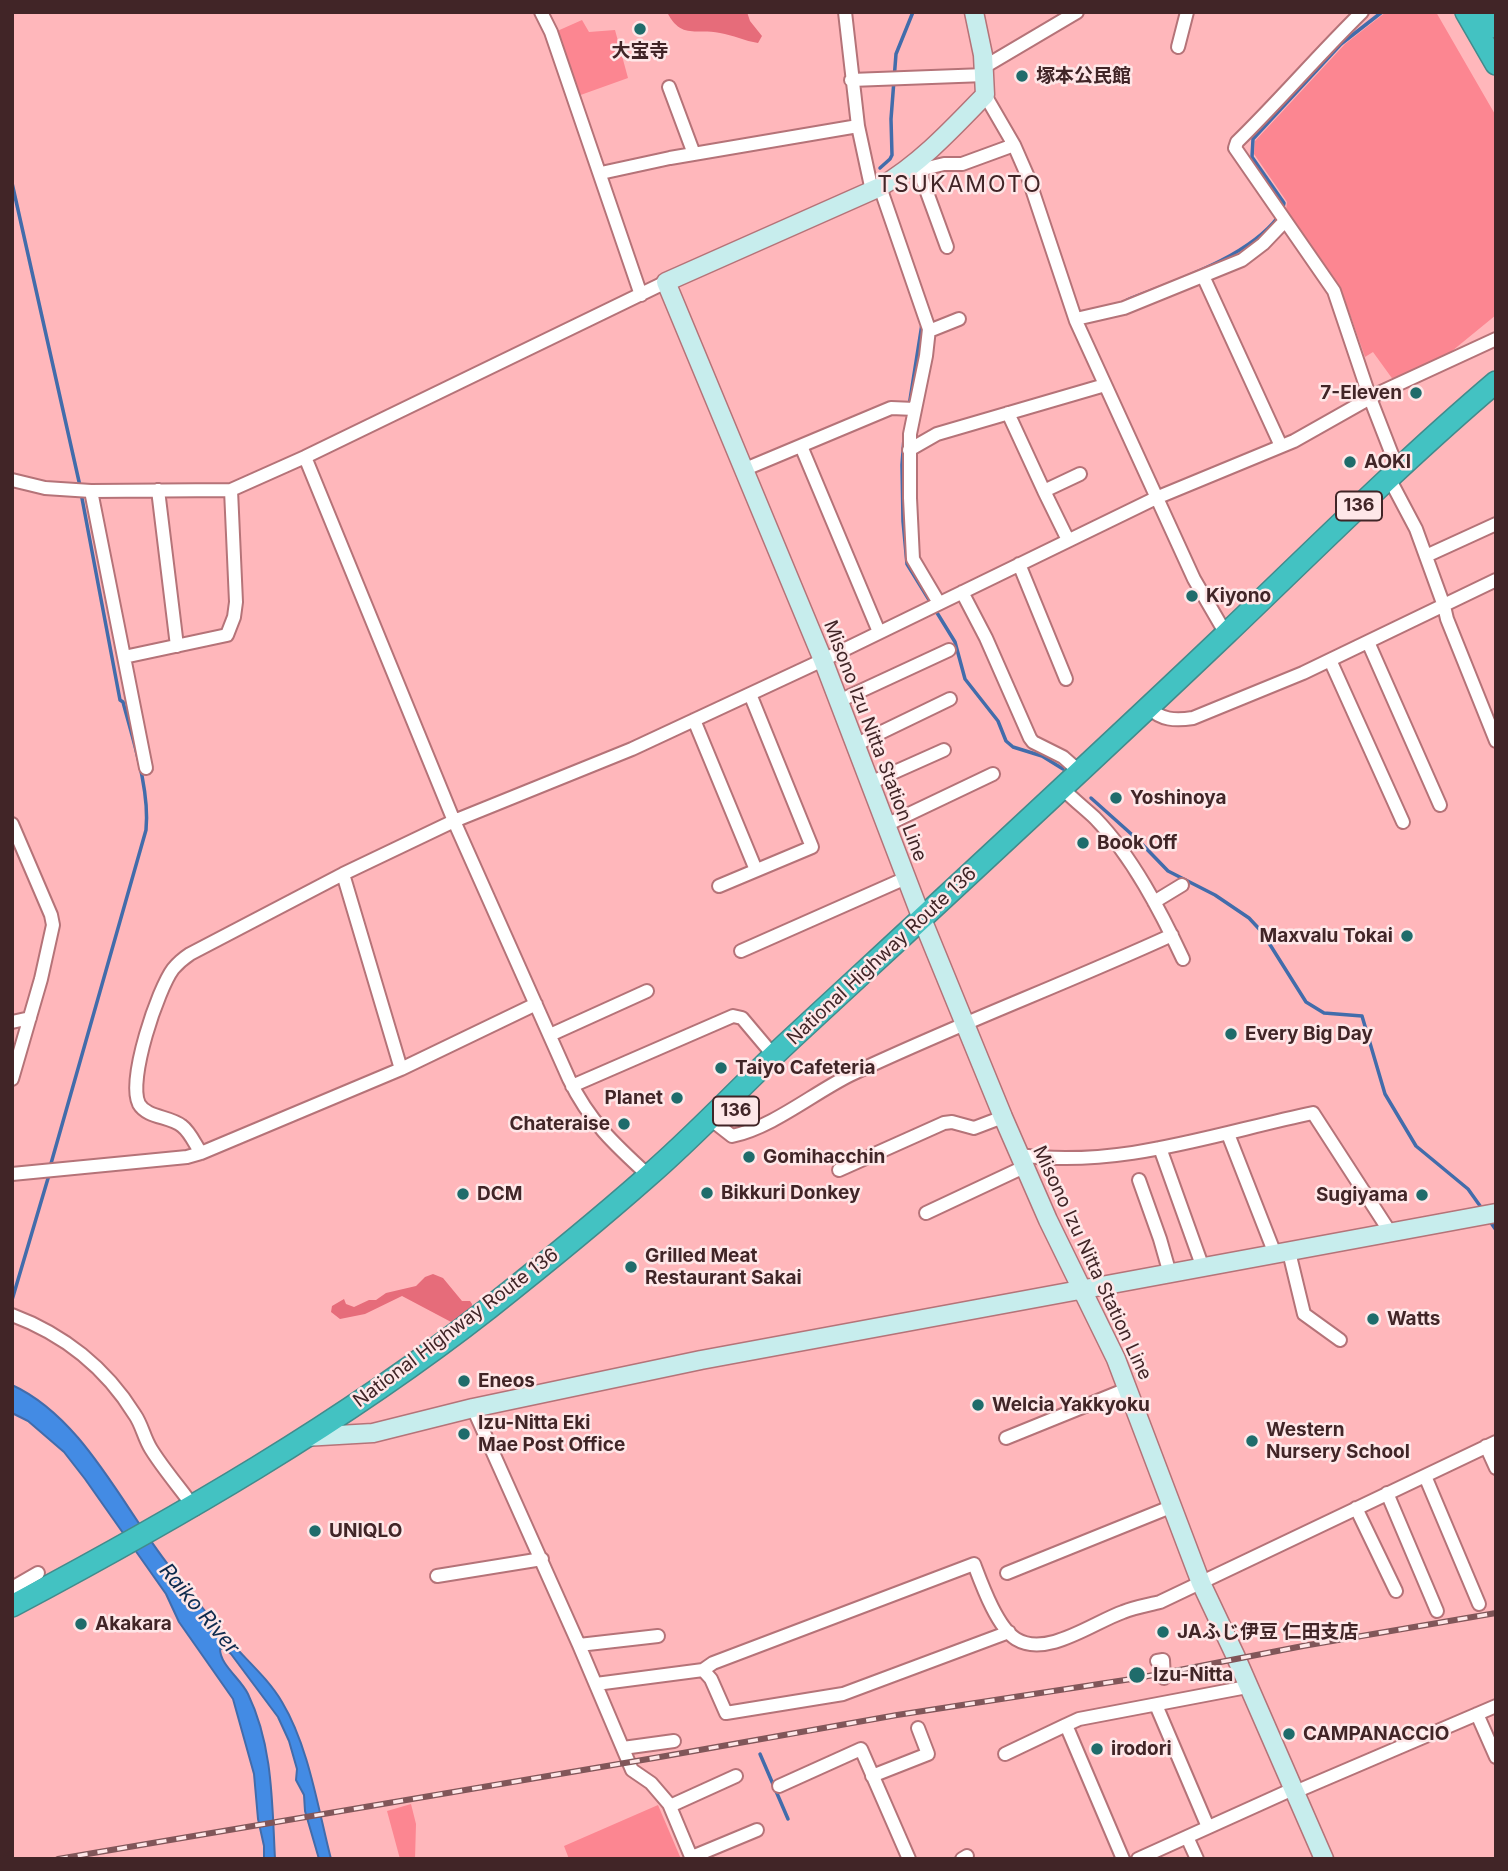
<!DOCTYPE html>
<meta charset="utf-8">
<style>
body{margin:0}
#map{position:relative;width:1508px;height:1871px;overflow:hidden;background:#ffb7bb;font-family:Inter,sans-serif}
canvas{display:block}
.frame{position:absolute;inset:0;border:14px solid #412527;pointer-events:none}
</style>
<div id="map">
<canvas width="1508" height="1871"></canvas>
<div class="frame"></div>
</div>
<script>
const g = document.querySelector('canvas').getContext('2d');
g.lineJoin = 'round';
function fill(path, color) {
  g.fillStyle = color;
  g.fill(path, 'evenodd');
}
function trace(path, color, width, dash) {
  g.strokeStyle = color;
  g.lineWidth = width;
  g.lineCap = dash ? 'butt' : 'round';
  g.setLineDash(dash || []);
  g.stroke(path);
}
function drawText(font, color, halo, rows, align = 'center') {
  g.font = font + ' Inter,"Noto Sans JP",sans-serif';
  g.lineWidth = 5;
  g.setLineDash([]);
  g.textBaseline = 'middle';
  g.strokeStyle = halo;
  g.fillStyle = color;
  for (const [text, x, y, turn = 0] of rows) {
    g.save();
    g.translate(x, y);
    g.rotate((+turn || 0) * Math.PI / 180);
    g.textAlign = isNaN(turn) ? turn : align;
    if (halo) g.strokeText(text, 0, 0);
    g.fillText(text, 0, 0);
    g.restore();
  }
}
const green = new Path2D(`
 M 1386,12 L 1436,12 L 1496,116 L 1496,315 L 1441,360 L 1394,381 L 1373,352 L 1365,357 L 1340,286 L 1286,210 L 1287,202 L 1254,154 L 1255,141 L 1345,44 Z
 M 582,20 L 589,32 L 615,30 L 628,78 L 575,97 L 555,32 Z
 M 411,1804 L 416,1824 L 415,1859 L 400,1859 L 387,1811 Z
 M 658,1805 L 681,1859 L 569,1859 L 564,1846 Z`);
const forest = new Path2D(`
 M 667,12 L 747,12 L 750,21 L 762,36 L 758,43 C 745,41 733,35 720,33 C 697,28 681,40 667,12 Z
 M 433,1274 L 443,1278 L 462,1301 L 470,1301 L 472,1304 L 471,1311 L 453,1323 L 402,1296 L 365,1314 L 340,1319 L 331,1312 L 332,1306 L 344,1299 L 346,1304 L 354,1307 L 369,1300 L 376,1300 L 386,1293 L 416,1286 L 425,1277 Z`);
const water = new Path2D(`
 M 12,1385 C 84,1418 123,1508 170,1567 C 189,1591 208,1615 227,1638 C 245,1659 268,1678 282,1702 C 309,1747 318,1809 331,1859 L 319,1859 L 305,1811 L 304,1795 L 296,1780 L 297,1769 L 289,1741 L 278,1717 L 231,1654 L 224,1648 L 220,1649 C 220,1665 241,1679 248,1694 C 273,1746 272,1802 275,1859 L 264,1859 L 264,1846 L 258,1819 L 254,1774 L 233,1699 L 179,1622 L 166,1594 L 85,1479 L 64,1452 L 28,1421 L 12,1413 Z`);
const stream = new Path2D(`
 M 880,168 L 890,159 L 892,155 L 891,119 L 896,54 L 913,12
 M 12,183 L 80,486
 M 1282,211 L 1284,203 L 1252,157 L 1253,139 L 1341,44 L 1382,12
 M 1127,300 C 1174,281 1247,258 1278,217
 M 909,406 L 922,324
 M 904,438 L 902,465 L 903,521 L 907,564 L 955,642 L 965,679 L 998,721 L 1006,741 L 1013,747 L 1042,756 L 1063,769
 M 1091,798 L 1138,840 L 1168,871 L 1215,895 L 1249,918 L 1262,932 L 1306,1002 L 1324,1013 L 1362,1016 L 1385,1094 L 1416,1146 L 1468,1189 L 1483,1210
 M 50,1167 L 146,830 C 150,790 133,740 123,702 L 120,700 L 81,493
 M 1489,1220 L 1496,1230
 M 12,1300 L 49,1175
 M 760,1754 L 788,1819`);
const street = new Path2D(`
 M 541,12 L 551,32 L 641,295
 M 845,12 L 858,126 L 872,191
 M 1362,12 C 1319,54 1280,100 1237,142 L 1235,148 L 1334,291 L 1370,398 L 1398,470
 M 1178,47 L 1187,12
 M 984,67 L 1077,12
 M 851,80 L 985,75
 M 669,87 L 694,154
 M 985,95 L 1014,145 L 1028,177 L 1076,321 L 1194,579 L 1226,634
 M 917,165 L 947,247
 M 919,170 L 944,164 L 962,164 L 1014,145
 M 601,173 L 670,158 L 858,126
 M 880,187 L 929,329 L 926,356 L 910,434 L 910,498 L 913,559 L 939,603
 M 1203,276 L 1281,446
 M 1076,319 L 1124,308 L 1242,260 L 1263,244 L 1284,222
 M 929,331 L 959,319
 M 1008,413 L 1044,491
 M 801,446 L 879,632
 M 909,450 L 937,434 L 1105,385
 M 305,457 L 454,821 L 569,1079 C 589,1121 615,1145 649,1176
 M 743,470 L 891,408 L 915,409
 M 1389,478 L 1416,529 L 1444,606 L 1447,619 L 1496,741
 M 12,480 L 45,488 L 91,491 L 231,490 L 305,457 L 666,282
 M 158,490 L 177,646
 M 91,491 L 124,657 L 227,635 L 234,617 L 236,602 L 231,490
 M 1068,540 L 1044,491 L 1080,474
 M 1426,556 L 1496,524
 M 1019,564 L 1066,679
 M 962,592 L 986,638 L 1030,738 L 1033,742 L 1063,757 L 1080,772
 M 1368,642 L 1440,805
 M 124,657 L 146,768
 M 1330,660 L 1403,822
 M 839,701 L 949,650
 M 1148,707 C 1161,720 1175,721 1193,718 L 1303,673 L 1496,580
 M 694,720 L 756,870
 M 855,745 L 950,699
 M 870,783 L 944,750
 M 1063,789 C 1073,799 1084,808 1095,818 C 1132,856 1161,912 1183,959
 M 12,824 L 51,915 L 53,925 L 41,979 L 12,1079
 M 886,825 L 993,774
 M 343,874 L 401,1069
 M 719,886 L 812,847 L 750,694
 M 1154,902 L 1182,885
 M 741,951 L 906,878
 M 12,1022 L 30,1018
 M 550,1035 L 647,991
 M 572,1086 L 733,1016 L 742,1018 L 774,1056
 M 709,1118 L 732,1136 C 773,1127 812,1094 850,1075 C 955,1025 1065,984 1172,935
 M 1228,1134 L 1275,1254
 M 1160,1148 L 1203,1268
 M 201,1153 C 195,1144 190,1132 182,1126 C 170,1116 147,1118 139,1104 C 127,1080 158,989 173,969 C 178,963 184,958 190,954 L 343,874 L 454,821 L 632,749 L 823,660 L 1156,498 L 1294,441 L 1379,393 L 1496,339
 M 1019,1155 C 1119,1169 1217,1133 1313,1113 L 1390,1232
 M 839,1170 L 944,1123 L 952,1122 L 974,1128 L 1003,1117
 M 12,1174 L 187,1157 L 201,1153 L 401,1069 L 536,1004
 M 1139,1180 L 1160,1239 L 1170,1274
 M 926,1213 L 1024,1167
 M 1289,1252 L 1304,1314 L 1340,1340
 M 12,1315 C 63,1334 106,1368 135,1415 C 142,1425 144,1438 151,1449 C 164,1470 181,1489 195,1509
 M 473,1408 L 579,1645 L 632,1770 L 651,1783 L 669,1804 L 692,1859
 M 1006,1438 L 1127,1389
 M 1486,1446 L 1496,1468
 M 1425,1476 L 1479,1604
 M 1387,1493 L 1437,1611
 M 1356,1508 L 1396,1591
 M 1007,1573 L 1173,1506
 M 437,1576 L 542,1559
 M 12,1588 L 38,1573
 M 579,1645 L 658,1636
 M 1157,1661 L 1163,1660 L 1164,1678
 M 703,1670 L 713,1663 L 974,1564 C 982,1585 997,1627 1016,1639 C 1047,1658 1094,1622 1123,1612 C 1135,1607 1148,1605 1160,1602 L 1496,1442
 M 596,1684 L 703,1670 L 711,1679 L 726,1713 L 843,1694 L 1009,1632
 M 1156,1705 L 1208,1827
 M 1477,1714 L 1496,1757
 M 623,1748 L 674,1741
 M 1005,1754 L 1066,1725
 M 872,1776 L 928,1754 L 918,1728
 M 779,1786 L 861,1749 L 909,1859
 M 1295,1792 L 1496,1706
 M 670,1806 L 736,1776
 M 1187,1837 L 1197,1859
 M 692,1857 L 757,1830
 M 962,1859 L 967,1856
 M 1123,1859 L 1066,1725 L 1079,1719 L 1247,1687
 M 1138,1859 L 1293,1789`);
const secondary = new Path2D(`
 M 974,12 L 983,55 L 985,95 C 953,128 920,164 880,187 L 666,282 L 823,660 L 922,919 L 1003,1117 L 1048,1220 L 1116,1359 L 1201,1583 L 1235,1655 L 1324,1859
 M 304,1437 L 373,1433 L 473,1408 L 701,1360 L 1496,1213`);
const highway = new Path2D(`
 M 1466,12 L 1496,64
 M 1487,12 L 1496,27
 M 12,1606 C 177,1518 341,1424 489,1308 C 542,1266 595,1223 646,1178 C 695,1136 739,1088 786,1044 C 933,908 1081,772 1226,634 C 1315,549 1402,462 1496,382`);
const rail = new Path2D(`
 M 58,1859 L 660,1757 L 897,1715 L 1138,1678 L 1303,1646 L 1496,1613`);
const markers = [
 [640,29,7,"#1f6c6b"],
 [1022,76,7,"#1f6c6b"],
 [1416,393,7,"#1f6c6b"],
 [1350,462,7,"#1f6c6b"],
 [1192,596,7,"#1f6c6b"],
 [1116,798,7,"#1f6c6b"],
 [1083,843,7,"#1f6c6b"],
 [1407,936,7,"#1f6c6b"],
 [1231,1034,7,"#1f6c6b"],
 [721,1068,7,"#1f6c6b"],
 [677,1098,7,"#1f6c6b"],
 [624,1124,7,"#1f6c6b"],
 [749,1157,7,"#1f6c6b"],
 [707,1193,7,"#1f6c6b"],
 [463,1194,7,"#1f6c6b"],
 [1422,1195,7,"#1f6c6b"],
 [631,1267,7,"#1f6c6b"],
 [1373,1319,7,"#1f6c6b"],
 [464,1381,7,"#1f6c6b"],
 [978,1405,7,"#1f6c6b"],
 [464,1434,7,"#1f6c6b"],
 [1252,1441,7,"#1f6c6b"],
 [315,1531,7,"#1f6c6b"],
 [81,1624,7,"#1f6c6b"],
 [1163,1632,7,"#1f6c6b"],
 [1137,1675,9,"#1f6c6b"],
 [1289,1734,7,"#1f6c6b"],
 [1097,1749,7,"#1f6c6b"]
];
const shields = [
 [1359,506,46],
 [736,1111,46]
];
const shieldNames = [
 ["136",1359,506],
 ["136",736,1111]
];
const poiNames = [
 ["大宝寺",640,51,"center"],
 ["塚本公民館",1036,76],
 ["7-Eleven",1402,393,"right"],
 ["AOKI",1364,462],
 ["Kiyono",1206,596],
 ["Yoshinoya",1130,798],
 ["Book Off",1097,843],
 ["Maxvalu Tokai",1393,936,"right"],
 ["Every Big Day",1245,1034],
 ["Taiyo Cafeteria",735,1068],
 ["Planet",663,1098,"right"],
 ["Chateraise",610,1124,"right"],
 ["Gomihacchin",763,1157],
 ["Bikkuri Donkey",721,1193],
 ["DCM",477,1194],
 ["Sugiyama",1408,1195,"right"],
 ["Grilled Meat",645,1256],
 ["Restaurant Sakai",645,1278],
 ["Watts",1387,1319],
 ["Eneos",478,1381],
 ["Welcia Yakkyoku",992,1405],
 ["Izu-Nitta Eki",478,1423],
 ["Mae Post Office",478,1445],
 ["Western",1266,1430],
 ["Nursery School",1266,1452],
 ["UNIQLO",329,1531],
 ["Akakara",95,1624],
 ["JAふじ伊豆 仁田支店",1177,1632],
 ["Izu-Nitta",1153,1675],
 ["CAMPANACCIO",1303,1734],
 ["irodori",1111,1749]
];
const streetNames = [
 ["Misono Izu Nitta Station Line",875,741,69],
 ["National Highway Route 136",882,956,-43],
 ["Misono Izu Nitta Station Line",1092,1263,65],
 ["National Highway Route 136",456,1328,-37]
];
const waterNames = [
 ["Raiko River",199,1609,50]
];
const quarterNames = [
 ["TSUKAMOTO",960,185]
];
fill(green, '#fc8691');
fill(forest, '#e66c7a');
fill(water, '#438be4');
trace(water, '#426cab', 2);
trace(stream, '#426cab', 3.5);
trace(street, '#b57378', 16);
trace(secondary, '#b57378', 21);
trace(highway, '#428b8c', 24);
trace(street, '#fff', 12);
trace(secondary, '#c7eded', 18);
trace(highway, '#43c2c2', 21);
trace(rail, '#815659', 6);
trace(rail, '#fee7e8', 3.5, [10]);
for (const [x, y, r, color] of markers) {
  const dot = new Path2D();
  dot.arc(x, y, r, 0, 2 * Math.PI);
  g.fillStyle = color;
  g.fill(dot);
  trace(dot, '#fee7e8', 2.5);
}
for (const [x, y, w] of shields) {
  const box = new Path2D();
  box.roundRect(x - w / 2, y - 14.5, w, 29, 5);
  g.fillStyle = '#fee7e8';
  g.fill(box);
  trace(box, '#412527', 2);
}
drawText('bold 18px', '#412527', null, shieldNames);
drawText('bold 19px', '#412527', '#fee7e8', poiNames, 'left');
drawText('19px', '#412527', '#fee7e8', streetNames);
drawText('italic 21px', '#0e2b4e', '#fee7e8', waterNames);
g.letterSpacing = '2px';
drawText('23px', '#412527', '#fee7e8', quarterNames);
g.letterSpacing = '0px';
</script>
